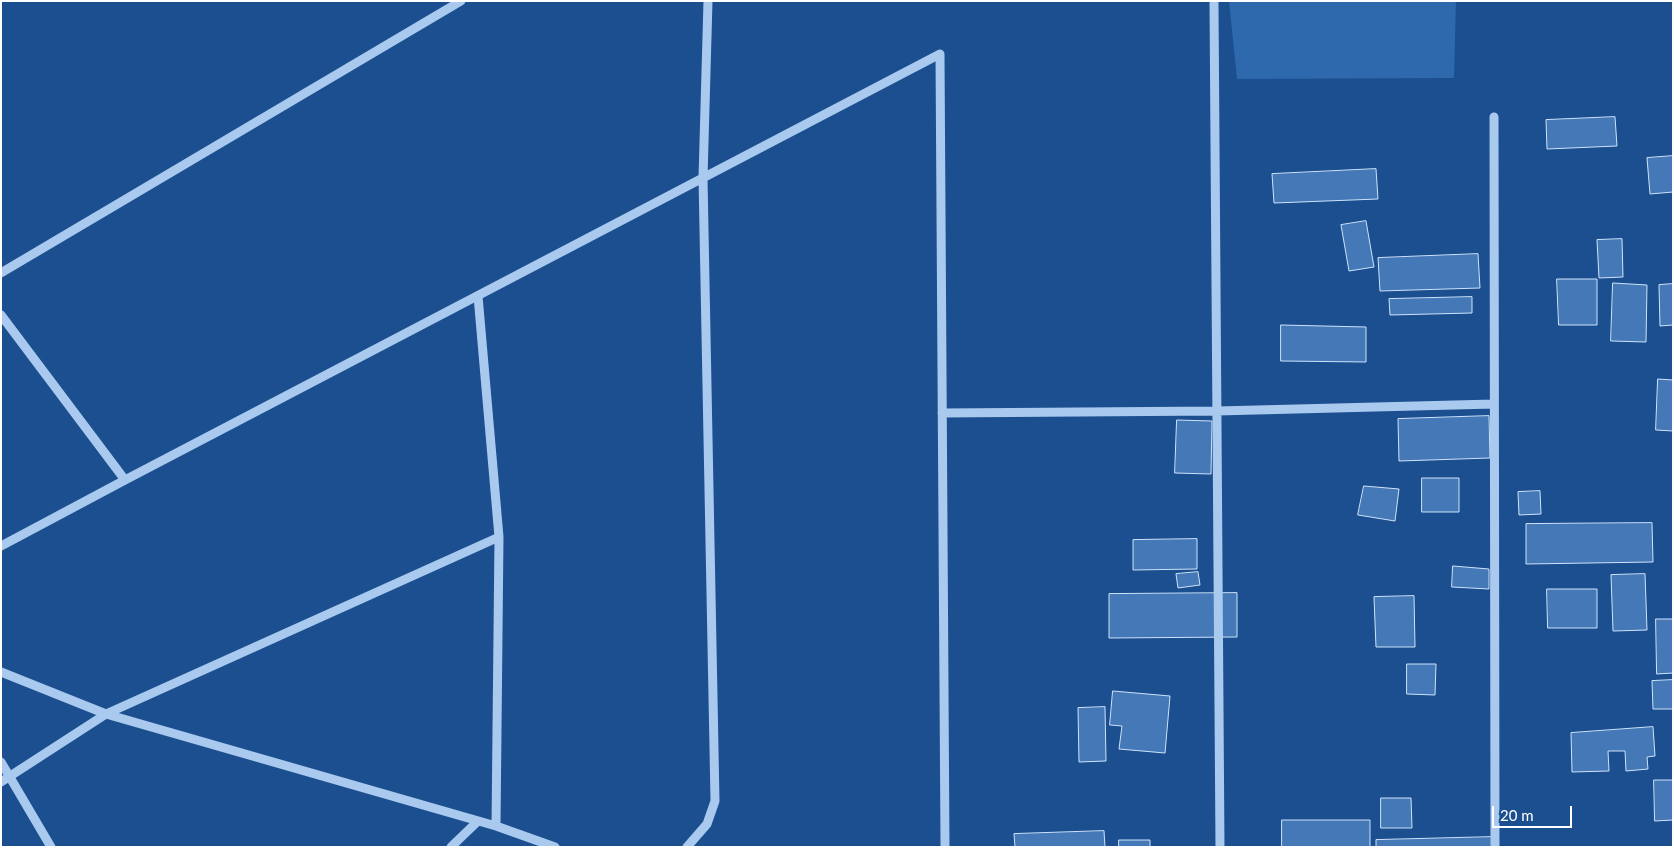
<!DOCTYPE html>
<style>
body{margin:0}
#map{position:relative;width:1674px;height:848px;overflow:hidden;background:#1b4f8f;font-family:Lato,sans-serif}
canvas{display:block}
.frame{position:absolute;inset:0;border:2px solid #fff;pointer-events:none}
.scale{position:absolute;left:1492px;top:806px;width:80px;height:22px;box-sizing:border-box;border:2px solid #fff;border-top:0;padding-left:6px;font-size:15px;line-height:18px;white-space:nowrap;color:#fff;-webkit-text-stroke:4px #1b4f8f;paint-order:stroke}
</style>
<div id="map">
<canvas width="1674" height="848"></canvas>
<div class="frame"></div>
<div class="scale">20 m</div>
</div>
<script>
const g = document.querySelector('canvas').getContext('2d');
g.lineJoin = 'round';
function fill(path, color) {
  g.fillStyle = color;
  g.fill(path, 'evenodd');
}
function trace(path, color, width, dash) {
  g.strokeStyle = color;
  g.lineWidth = width;
  g.lineCap = dash ? 'butt' : 'round';
  g.setLineDash(dash || []);
  g.stroke(path);
}
const green = new Path2D(`
 M 1229,1 L 1456,1 L 1454,78 L 1237,79 Z`);
const building = new Path2D(`
 M 1615,117 L 1617,146 L 1547,149 L 1546,120 Z
 M 1673,156 L 1673,192 L 1650,194 L 1647,158 Z
 M 1376,169 L 1378,199 L 1274,203 L 1272,174 Z
 M 1366,221 L 1374,267 L 1349,271 L 1341,225 Z
 M 1622,239 L 1623,277 L 1599,278 L 1597,240 Z
 M 1478,254 L 1480,288 L 1380,291 L 1378,258 Z
 M 1557,279 L 1597,279 L 1597,325 L 1559,325 Z
 M 1613,283 L 1647,285 L 1646,342 L 1611,341 Z
 M 1673,284 L 1673,325 L 1660,326 L 1659,285 Z
 M 1472,297 L 1472,313 L 1390,315 L 1389,299 Z
 M 1281,325 L 1366,327 L 1366,362 L 1281,361 Z
 M 1658,379 L 1673,380 L 1673,431 L 1656,430 Z
 M 1489,416 L 1490,458 L 1399,461 L 1398,419 Z
 M 1177,420 L 1212,421 L 1211,474 L 1175,473 Z
 M 1422,478 L 1459,478 L 1459,512 L 1422,512 Z
 M 1364,486 L 1399,489 L 1395,521 L 1358,515 Z
 M 1540,491 L 1541,514 L 1519,515 L 1518,492 Z
 M 1652,523 L 1653,562 L 1526,564 L 1526,524 Z
 M 1197,539 L 1197,569 L 1133,570 L 1133,540 Z
 M 1453,566 L 1489,569 L 1489,589 L 1452,587 Z
 M 1198,572 L 1200,585 L 1178,588 L 1176,574 Z
 M 1645,574 L 1647,630 L 1613,631 L 1611,575 Z
 M 1547,589 L 1597,589 L 1597,628 L 1548,628 Z
 M 1237,593 L 1237,637 L 1109,638 L 1109,594 Z
 M 1414,596 L 1415,647 L 1376,647 L 1374,597 Z
 M 1656,619 L 1673,619 L 1673,673 L 1657,674 Z
 M 1407,664 L 1436,664 L 1435,695 L 1407,694 Z
 M 1673,680 L 1673,709 L 1653,709 L 1652,681 Z
 M 1113,691 L 1170,696 L 1165,753 L 1119,749 L 1122,726 L 1110,725 Z
 M 1105,707 L 1106,761 L 1079,762 L 1078,708 Z
 M 1653,727 L 1655,756 L 1647,757 L 1648,769 L 1626,771 L 1625,751 L 1608,751 L 1609,771 L 1572,772 L 1571,733 Z
 M 1654,780 L 1673,780 L 1673,820 L 1655,821 Z
 M 1381,798 L 1411,798 L 1412,828 L 1381,828 Z
 M 1282,820 L 1370,820 L 1370,847 L 1282,847 Z
 M 1104,831 L 1105,847 L 1015,847 L 1014,834 Z
 M 1493,837 L 1494,847 L 1376,847 L 1376,840 Z
 M 1119,840 L 1150,840 L 1150,847 L 1119,847 Z`);
const minor = new Path2D(`
 M 1214,3 L 1220,847
 M 1494,117 L 1495,847
 M 1,273 L 461,1
 M 478,296 L 499,537 L 496,826
 M 1,315 L 125,480
 M 942,413 L 1217,411 L 1494,404
 M 1,546 L 125,480 L 940,54 L 945,847
 M 1,672 L 106,714 L 496,826 L 555,847
 M 1,762 L 51,847
 M 1,782 L 106,714 L 499,537
 M 451,847 L 478,821
 M 687,847 L 707,824 L 715,801 L 703,178 L 708,1`);
fill(green, '#2e69ad');
fill(building, '#4478b7');
trace(building, '#cfe3fa', 1);
trace(minor, '#a9c9ee', 9);
</script>
